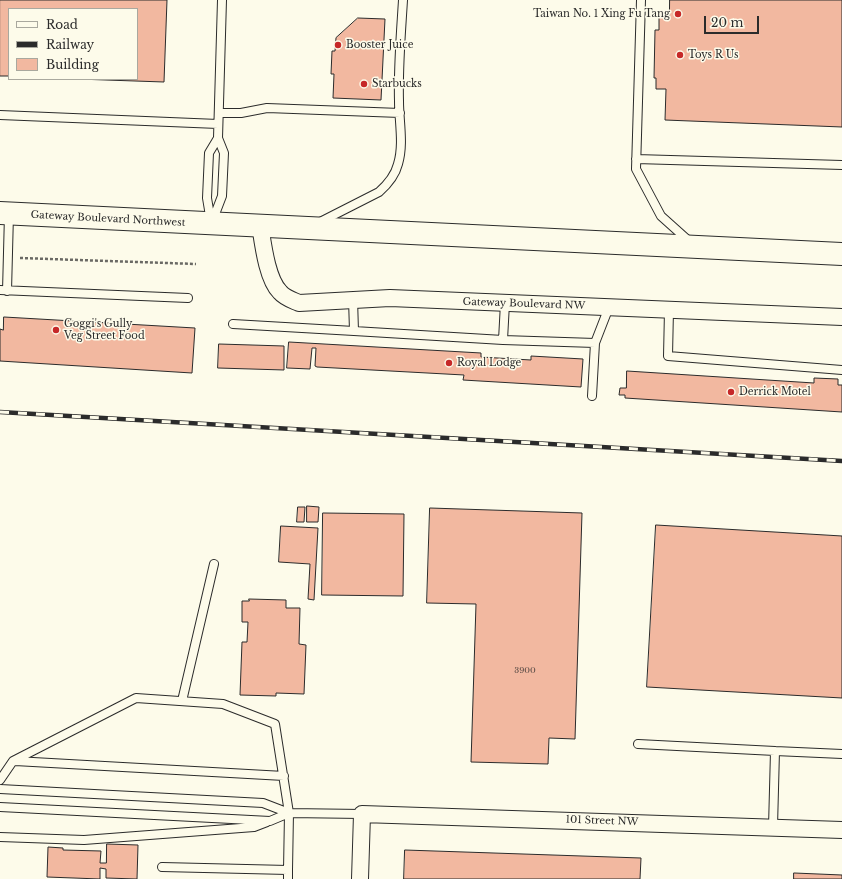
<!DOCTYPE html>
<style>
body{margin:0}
#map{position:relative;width:842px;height:879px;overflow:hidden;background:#fdfbea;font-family:"Libre Baskerville",serif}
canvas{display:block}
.legend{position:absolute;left:8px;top:8px;width:130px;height:72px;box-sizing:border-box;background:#fdfbea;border:1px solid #a9a89e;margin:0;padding:5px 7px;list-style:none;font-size:12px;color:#2b2b2b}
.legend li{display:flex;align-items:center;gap:8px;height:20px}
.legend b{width:20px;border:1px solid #a9a89e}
.scale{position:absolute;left:704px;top:16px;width:55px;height:18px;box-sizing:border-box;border:2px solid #2b2b2b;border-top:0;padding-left:5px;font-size:12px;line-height:14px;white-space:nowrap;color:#2b2b2b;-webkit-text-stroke:3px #fdfbea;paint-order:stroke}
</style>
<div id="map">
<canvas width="842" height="879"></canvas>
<ul class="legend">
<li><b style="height:5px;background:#fdfbea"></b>Road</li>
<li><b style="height:5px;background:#2b2b2b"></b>Railway</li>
<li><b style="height:11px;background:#f2b8a0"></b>Building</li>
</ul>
<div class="scale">20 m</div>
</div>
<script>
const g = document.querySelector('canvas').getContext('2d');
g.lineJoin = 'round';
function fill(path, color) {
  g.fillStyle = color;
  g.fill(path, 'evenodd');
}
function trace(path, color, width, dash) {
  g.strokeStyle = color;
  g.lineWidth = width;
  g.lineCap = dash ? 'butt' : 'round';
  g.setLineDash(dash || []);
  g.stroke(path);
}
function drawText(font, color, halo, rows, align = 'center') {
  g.font = font + ' "Libre Baskerville",serif';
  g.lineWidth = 3;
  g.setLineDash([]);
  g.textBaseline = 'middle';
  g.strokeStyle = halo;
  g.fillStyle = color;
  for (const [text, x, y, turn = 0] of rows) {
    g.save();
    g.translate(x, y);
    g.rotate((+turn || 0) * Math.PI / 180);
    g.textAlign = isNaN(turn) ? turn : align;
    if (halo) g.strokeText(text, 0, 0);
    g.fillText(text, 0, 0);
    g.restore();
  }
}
const building = new Path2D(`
 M 0,0 L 167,0 L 164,82 L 77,79 L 137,79 L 137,9 L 9,9 L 9,76 L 0,76 Z
 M 670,0 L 842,0 L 842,127 L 665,120 L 666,89 L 656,89 L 656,78 L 654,78 L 655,30 L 659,30 L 659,17 L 669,17 Z
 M 358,18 L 385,19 L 381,100 L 333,98 L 334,74 L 331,74 L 332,51 L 335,51 L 336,38 Z
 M 4,317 L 195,328 L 192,373 L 0,361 L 0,329 L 3,330 Z
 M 289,342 L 481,353 L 481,357 L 531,360 L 531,356 L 583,359 L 581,387 L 463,380 L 464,375 L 317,367 L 315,366 L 316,348 L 312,348 L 310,369 L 287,368 Z
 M 219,344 L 284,346 L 284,370 L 218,368 Z
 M 627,371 L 814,383 L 814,378 L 838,379 L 838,385 L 842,385 L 842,412 L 625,398 L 625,395 L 619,395 L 620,388 L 626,388 Z
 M 307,506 L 319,507 L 318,522 L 307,522 Z
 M 298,507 L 305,507 L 304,522 L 297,522 Z
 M 430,508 L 582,513 L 575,739 L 549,738 L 548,764 L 471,762 L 476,604 L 427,603 Z
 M 323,513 L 404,514 L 403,596 L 322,595 Z
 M 656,525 L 842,536 L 842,698 L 647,687 Z
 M 281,526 L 318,528 L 314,600 L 308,599 L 310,564 L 279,562 Z
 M 249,599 L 286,600 L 286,608 L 300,608 L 299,644 L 306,645 L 304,694 L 276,693 L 276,696 L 240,695 L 242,642 L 247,642 L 248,622 L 242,622 L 242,601 L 249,601 Z
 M 107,844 L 138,845 L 137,879 L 106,878 L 106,869 L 100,868 L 100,879 L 47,877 L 48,847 L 63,848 L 63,850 L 101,851 L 100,863 L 106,863 Z
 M 405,850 L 641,858 L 640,879 L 404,879 Z
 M 794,873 L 842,875 L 842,879 L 794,879 Z`);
const path = new Path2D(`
 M 20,258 L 196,264`);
const lane = new Path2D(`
 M 641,0 L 636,169 L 661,216 L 690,242
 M 219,113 L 241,113 L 267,108 L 400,113
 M 0,115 L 218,124
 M 636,159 L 842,165
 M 211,222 L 207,198 L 209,153 L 218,138
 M 212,222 L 222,196 L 224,153 L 218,138 L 222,0
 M 320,222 L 379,192 C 388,184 395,176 398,164 C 404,144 399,122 399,101 C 398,67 401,33 403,0
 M 0,290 L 188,298
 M 7,291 L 9,214
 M 353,299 L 354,331 L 503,340 L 505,303
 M 669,310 L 668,356 L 842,370
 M 233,324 L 354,331
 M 503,340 L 595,343 L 609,307
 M 592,396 L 595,343
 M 182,701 L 214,564
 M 638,744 L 775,751
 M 15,761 L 284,776
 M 0,780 L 13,761 L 136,698 L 223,704 L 275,724 L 289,813
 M 0,789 L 263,803 L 289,813 L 362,814
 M 0,807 L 270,821 L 289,813 L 288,870 L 162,867
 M 773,827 L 775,751 L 842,754
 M 0,837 L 84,840 L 254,827 L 267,822
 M 288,879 L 288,870`);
const street = new Path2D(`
 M 260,225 C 263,244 267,279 280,292 C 285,298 292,300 299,303 L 390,298 L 842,317
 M 360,879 L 362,814 L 842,830`);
const highway = new Path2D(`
 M 0,213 L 842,254`);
const rail = new Path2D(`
 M 0,412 L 842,461`);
const markers = [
 [678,14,4,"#c62828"],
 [338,45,4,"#c62828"],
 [680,55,4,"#c62828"],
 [364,84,4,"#c62828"],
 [56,330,4,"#c62828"],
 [449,363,4,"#c62828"],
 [731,392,4,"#c62828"]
];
const numberNames = [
 ["3900",525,671]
];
const poiNames = [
 ["Taiwan No. 1 Xing Fu Tang",670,14,"right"],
 ["Booster Juice",346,45],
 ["Toys R Us",688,55],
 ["Starbucks",372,84],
 ["Goggi's Gully",64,324],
 ["Veg Street Food",64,336],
 ["Royal Lodge",457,363],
 ["Derrick Motel",739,392]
];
const streetNames = [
 ["Gateway Boulevard Northwest",108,219,3],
 ["Gateway Boulevard NW",524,304,2],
 ["101 Street NW",602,821,2]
];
fill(building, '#f2b8a0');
trace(building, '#2b2b2b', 1);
trace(lane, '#2b2b2b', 10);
trace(street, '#2b2b2b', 18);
trace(highway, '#2b2b2b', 24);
trace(path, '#6a6964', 2.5, [3, 2]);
trace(lane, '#fdfbea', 8);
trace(street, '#fdfbea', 16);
trace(highway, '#fdfbea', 22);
trace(rail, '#2b2b2b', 4.5);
trace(rail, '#fdfbea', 3, [9]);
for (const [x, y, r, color] of markers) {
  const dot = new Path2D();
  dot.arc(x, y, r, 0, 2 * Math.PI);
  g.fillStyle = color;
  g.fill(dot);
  trace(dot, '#fdfbea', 1.5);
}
drawText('8px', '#5d4e48', null, numberNames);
drawText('10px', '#2b2b2b', '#fdfbea', poiNames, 'left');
drawText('10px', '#2b2b2b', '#fdfbea', streetNames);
</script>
